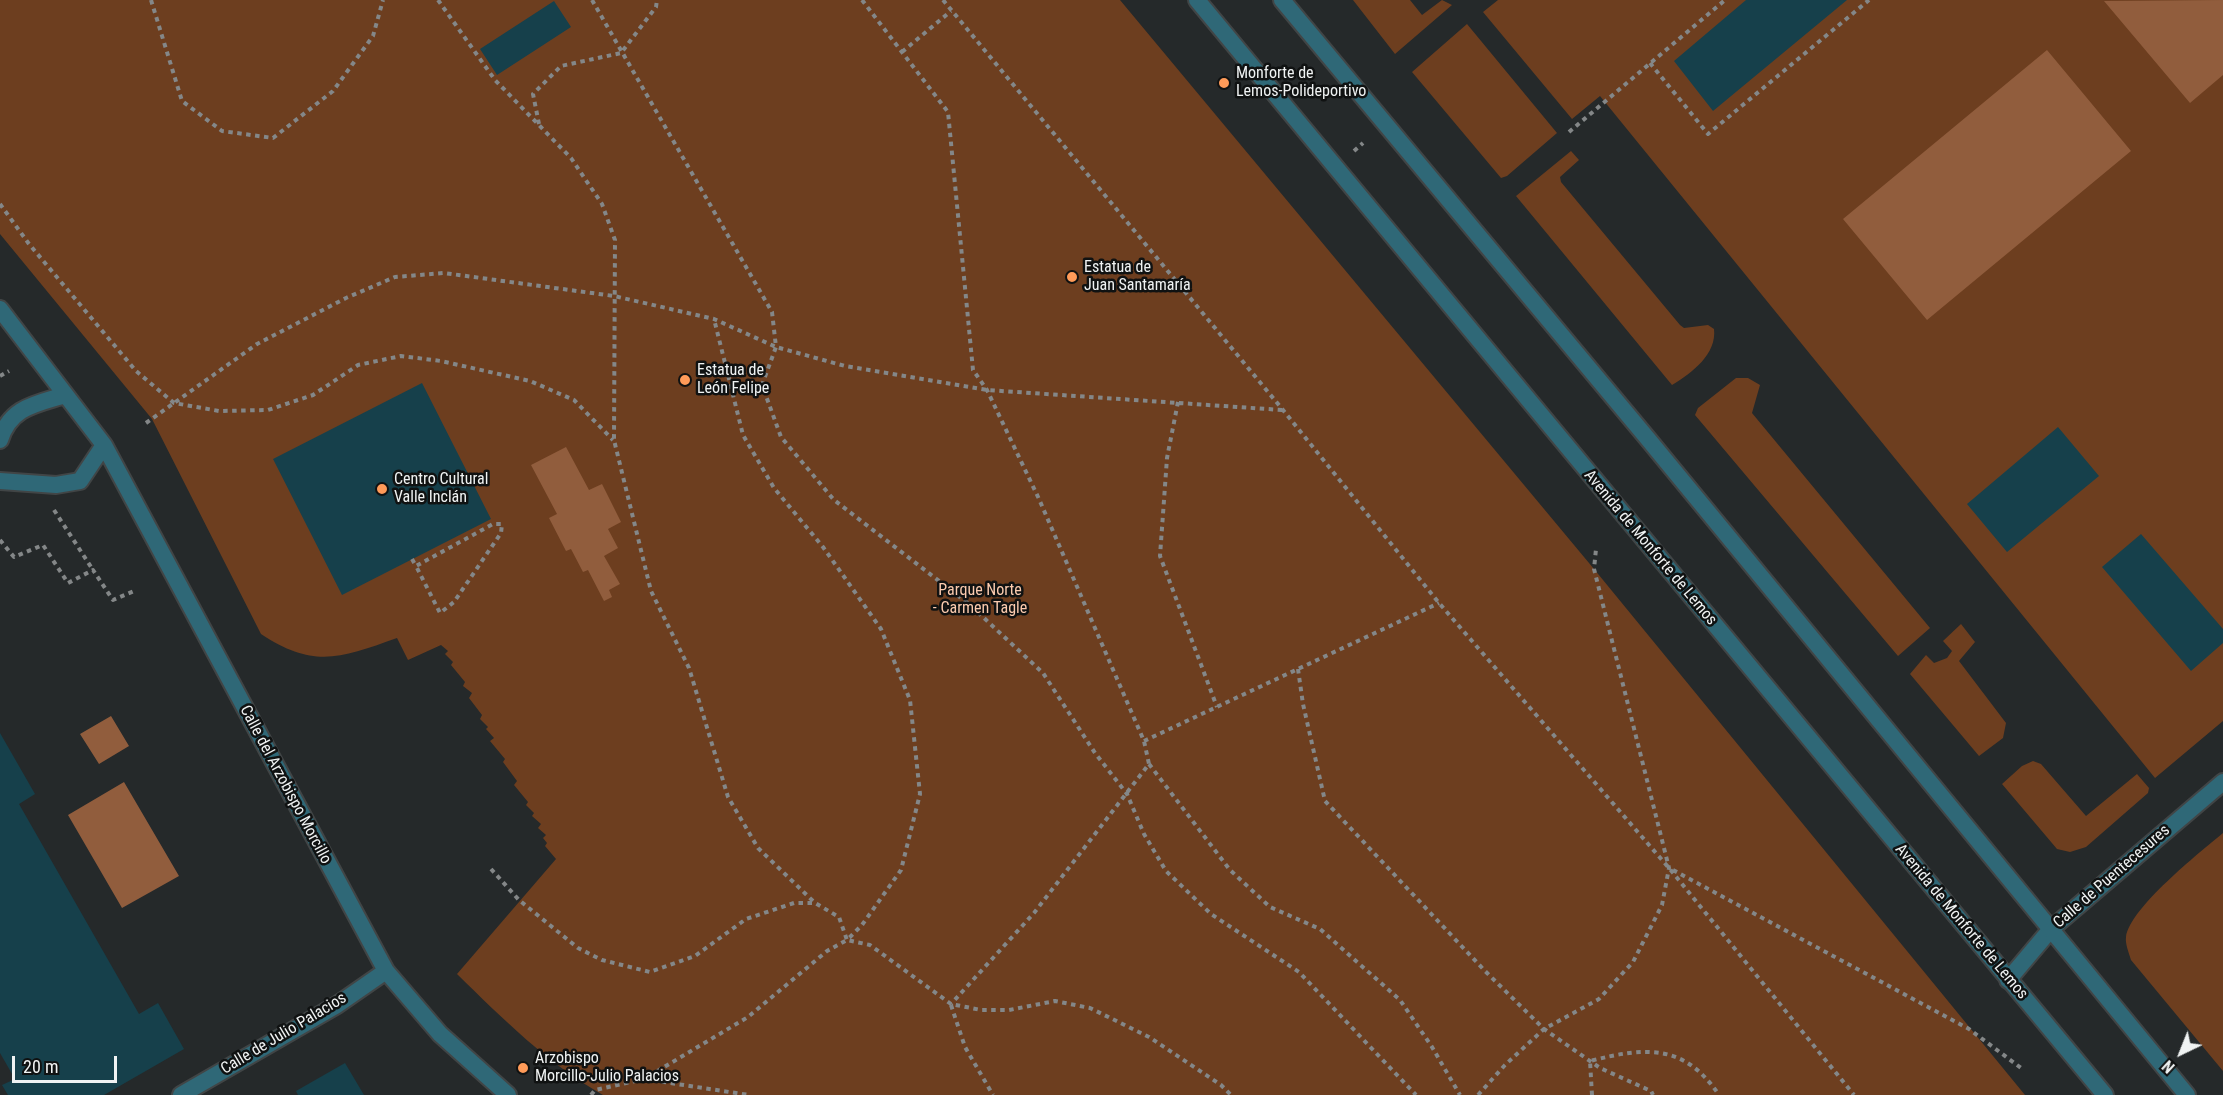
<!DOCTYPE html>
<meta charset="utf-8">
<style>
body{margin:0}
#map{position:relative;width:2223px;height:1095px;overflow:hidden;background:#25292a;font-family:"Roboto Condensed",sans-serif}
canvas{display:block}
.north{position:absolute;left:2151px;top:1023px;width:60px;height:60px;-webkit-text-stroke:4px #101212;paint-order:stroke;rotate:223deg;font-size:16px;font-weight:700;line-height:24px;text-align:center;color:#f0f3f3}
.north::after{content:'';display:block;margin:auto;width:21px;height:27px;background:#f0f3f3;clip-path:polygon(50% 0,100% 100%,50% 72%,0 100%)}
.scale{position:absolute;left:12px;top:1056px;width:105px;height:27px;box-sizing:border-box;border:3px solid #f0f3f3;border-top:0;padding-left:8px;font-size:18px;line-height:21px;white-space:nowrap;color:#f0f3f3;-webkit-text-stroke:4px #101212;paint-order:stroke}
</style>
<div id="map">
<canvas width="2223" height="1095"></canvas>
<div class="north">N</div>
<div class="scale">20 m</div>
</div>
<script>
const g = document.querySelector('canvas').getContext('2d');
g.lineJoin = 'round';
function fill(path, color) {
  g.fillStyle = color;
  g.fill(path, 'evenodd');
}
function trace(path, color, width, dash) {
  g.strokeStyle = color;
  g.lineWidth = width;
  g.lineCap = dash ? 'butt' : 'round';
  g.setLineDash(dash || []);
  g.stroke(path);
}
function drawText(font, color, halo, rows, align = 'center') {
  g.font = font + ' "Roboto Condensed",sans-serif';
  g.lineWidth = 5;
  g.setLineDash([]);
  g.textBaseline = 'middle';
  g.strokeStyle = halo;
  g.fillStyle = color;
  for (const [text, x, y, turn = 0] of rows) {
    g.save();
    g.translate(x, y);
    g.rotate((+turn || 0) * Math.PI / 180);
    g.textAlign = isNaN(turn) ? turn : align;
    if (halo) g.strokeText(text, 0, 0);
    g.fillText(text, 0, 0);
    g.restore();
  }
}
const green = new Path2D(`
 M 0,0 L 1120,0 L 1594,569 L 2025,1095 L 603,1095 C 547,1063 503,1019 457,974 L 556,859 L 545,846 L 547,843 L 543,838 L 546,835 L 538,828 L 541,824 L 532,816 L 534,813 L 526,805 L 528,802 L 514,785 L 517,781 L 503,762 L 505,759 L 490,741 L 494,738 L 486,729 L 488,727 L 480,719 L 482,715 L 469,698 L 472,693 L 463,686 L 465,682 L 451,665 L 453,662 L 445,654 L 448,651 L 441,645 L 408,660 L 397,638 C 341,658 314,669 261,634 L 152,419 L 0,234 Z
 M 1353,0 L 1410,0 L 1422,15 L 1442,0 L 1452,5 L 1395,54 Z
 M 1498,0 L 2223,0 L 2223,721 L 2155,778 L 1600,96 L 1572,119 L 1483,12 Z
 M 1467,24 L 1557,133 L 1507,176 L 1501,178 L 1412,72 Z
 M 1571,151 L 1579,160 L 1560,177 L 1561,182 L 1680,325 L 1684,328 L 1708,325 L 1714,329 C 1717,354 1692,373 1672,385 L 1516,196 Z
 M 1736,378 L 1748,378 L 1760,385 L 1752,413 L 1930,628 L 1898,656 L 1695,415 L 1698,408 Z
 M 1961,624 L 1975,642 L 1959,661 L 2006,723 L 2003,738 L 1979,756 L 1910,674 L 1926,655 L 1934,663 L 1947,658 L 1952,651 L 1943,641 Z
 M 2033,761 L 2041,764 L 2086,816 L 2137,774 L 2149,788 L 2148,793 L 2086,847 L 2070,852 L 2057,849 L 2002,784 L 2022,766 Z
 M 2223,833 L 2223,1071 L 2131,960 C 2129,953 2125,944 2126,937 C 2130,908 2199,853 2223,833 Z`);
const water = new Path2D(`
 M 2223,0 L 2223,75 L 2190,103 L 2104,1 Z
 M 2047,50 L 2131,151 L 1927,320 L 1843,219 Z
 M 566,447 L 589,490 L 602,484 L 621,522 L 608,529 L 618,548 L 604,556 L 620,584 L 609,590 L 612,597 L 604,601 L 588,570 L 583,572 L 571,549 L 566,551 L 549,518 L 557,514 L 531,465 Z
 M 111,716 L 129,746 L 99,764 L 80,734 Z
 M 124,782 L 179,876 L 122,908 L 68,815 Z`);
const building = new Path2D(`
 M 1746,0 L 1847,0 L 1713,111 L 1674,61 Z
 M 554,1 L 571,27 L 497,75 L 480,49 Z
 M 422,383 L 491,519 L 342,595 L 273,459 Z
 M 2058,427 L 2099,476 L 2007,552 L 1967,504 Z
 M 2141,534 L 2223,629 L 2223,643 L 2191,671 L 2102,567 Z
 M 0,733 L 35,794 L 19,804 L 139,1014 L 158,1003 L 184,1049 L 104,1095 L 8,1095 L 2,1085 L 15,1079 L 0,1053 Z
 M 345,1063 L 364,1095 L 298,1095 L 296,1091 Z`);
const path = new Path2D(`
 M 151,0 L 182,101 L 222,131 L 273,138 L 333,91 L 373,36 L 383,0
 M 438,0 L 495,80 L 571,158 L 602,204 L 615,240 L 614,440 L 651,591 L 689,668 L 728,797 L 758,848 L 815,903 L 839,917 L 847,940 L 862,925 L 901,870 L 920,794 L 910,700 L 881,629 L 823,547 L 774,488 L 743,435 L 714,319
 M 592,0 L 772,312 L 776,347 L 762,385 L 781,437 L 834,500 L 970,605 L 1043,673 L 1095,753 L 1127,794 L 1144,834 L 1166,871 L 1211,914 L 1299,972 L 1416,1095
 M 862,0 L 948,112 L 973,370 L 987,390 L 1039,499 L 1144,741 L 1149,764 L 1034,913 L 951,1004
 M 943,0 L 1283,410 L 1439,603 L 1669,868 L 1854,1095
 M 902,52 L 951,11
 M 1650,63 L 1708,134 L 1869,0
 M 539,124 L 533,94 L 561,66 L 621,53 L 656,7 L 657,0
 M 1569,132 L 1725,0
 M 1354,151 L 1363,143
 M 0,204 L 29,244 L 136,371 L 174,403 L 219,411 L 268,410 L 313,395 L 358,365 L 401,356 L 441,361 L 530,381 L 574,400 L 613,440
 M 0,376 L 9,371
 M 1178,402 L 1167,458 L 1160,556 L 1217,707
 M 146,423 L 257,344 L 346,298 L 395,277 L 444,273 L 614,296 L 714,319 L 776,347 L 845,366 L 987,390 L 1282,410
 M 54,510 L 93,570
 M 0,540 L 14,557 L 43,545 L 68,583 L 93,570 L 113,600 L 134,591
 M 412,559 L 416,566 L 493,524 L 502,524 L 501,533 L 454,602 L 440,613 L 416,566
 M 1298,669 L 1303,704 L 1325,801 L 1485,971 L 1544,1029 L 1600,1068 L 1651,1091 L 1653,1095
 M 1144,741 L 1439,603
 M 1149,764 L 1230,870 L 1270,907 L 1320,929 L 1400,1000 L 1432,1047 L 1460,1095
 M 491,869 L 519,900 L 578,948 L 602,960 L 650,972 L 695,956 L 746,919 L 794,903 L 815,903
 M 1673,870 L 1969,1029 L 2021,1068
 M 951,1005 L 965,1047 L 993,1095
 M 644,1079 L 749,1095
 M 591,1095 L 595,1090 L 644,1079 L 748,1017 L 827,951 L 847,940 L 870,945 L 951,1004 L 981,1010 L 1009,1010 L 1055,1001 L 1090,1008 L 1149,1037 L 1221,1085 L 1231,1095
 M 1478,1095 L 1505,1065 L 1544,1029 L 1599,999 L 1633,962 L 1662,905 L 1669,868 L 1594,569 L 1596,549
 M 1592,1095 L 1590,1061 C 1645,1047 1684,1043 1719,1095`);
const minor = new Path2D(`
 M 0,309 L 104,445 L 386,971 L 440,1034 L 508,1095
 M 0,440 C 10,407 36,404 65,395
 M 0,481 L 56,485 L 80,481 L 104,445
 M 2008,980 L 2051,929 L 2223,782
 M 181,1095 L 337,1005 L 386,971`);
const tertiary = new Path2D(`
 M 1197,0 L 2105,1095
 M 1282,0 L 1648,439 L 2187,1095`);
const markers = [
 [1224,83,6,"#ff9b59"],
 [1072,277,6,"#ff9b59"],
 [685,380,6,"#ff9b59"],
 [382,489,6,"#ff9b59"],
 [523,1068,6,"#ff9b59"]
];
const poiNames = [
 ["Monforte de",1236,74],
 ["Lemos-Polideportivo",1236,92],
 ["Estatua de",1084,268],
 ["Juan Santamaría",1084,286],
 ["Estatua de",697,371],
 ["León Felipe",697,389],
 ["Centro Cultural",394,480],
 ["Valle Inclán",394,498],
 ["Arzobispo",535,1059],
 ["Morcillo-Julio Palacios",535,1077]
];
const streetNames = [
 ["Avenida de Monforte de Lemos",1650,548,50],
 ["Calle del Arzobispo Morcillo",285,785,62],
 ["Calle de Puentecesures",2112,877,-41],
 ["Avenida de Monforte de Lemos",1961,922,50],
 ["Calle de Julio Palacios",284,1034,-31]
];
const parkNames = [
 ["Parque Norte",980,591],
 ["- Carmen Tagle",980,609]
];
fill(green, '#6d3e1f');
fill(water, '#915d3d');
fill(building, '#16404b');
trace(minor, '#414546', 20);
trace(tertiary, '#414546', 20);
trace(path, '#848788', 4, [4.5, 4.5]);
trace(minor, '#2f6877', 16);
trace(tertiary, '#2f6877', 16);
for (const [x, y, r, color] of markers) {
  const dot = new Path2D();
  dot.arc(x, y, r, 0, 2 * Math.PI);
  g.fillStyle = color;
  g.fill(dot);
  trace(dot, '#101212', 2);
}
drawText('16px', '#f0f3f3', '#101212', poiNames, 'left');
drawText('16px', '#f0f3f3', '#101212', streetNames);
drawText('16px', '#fdccaf', '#101212', parkNames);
</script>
